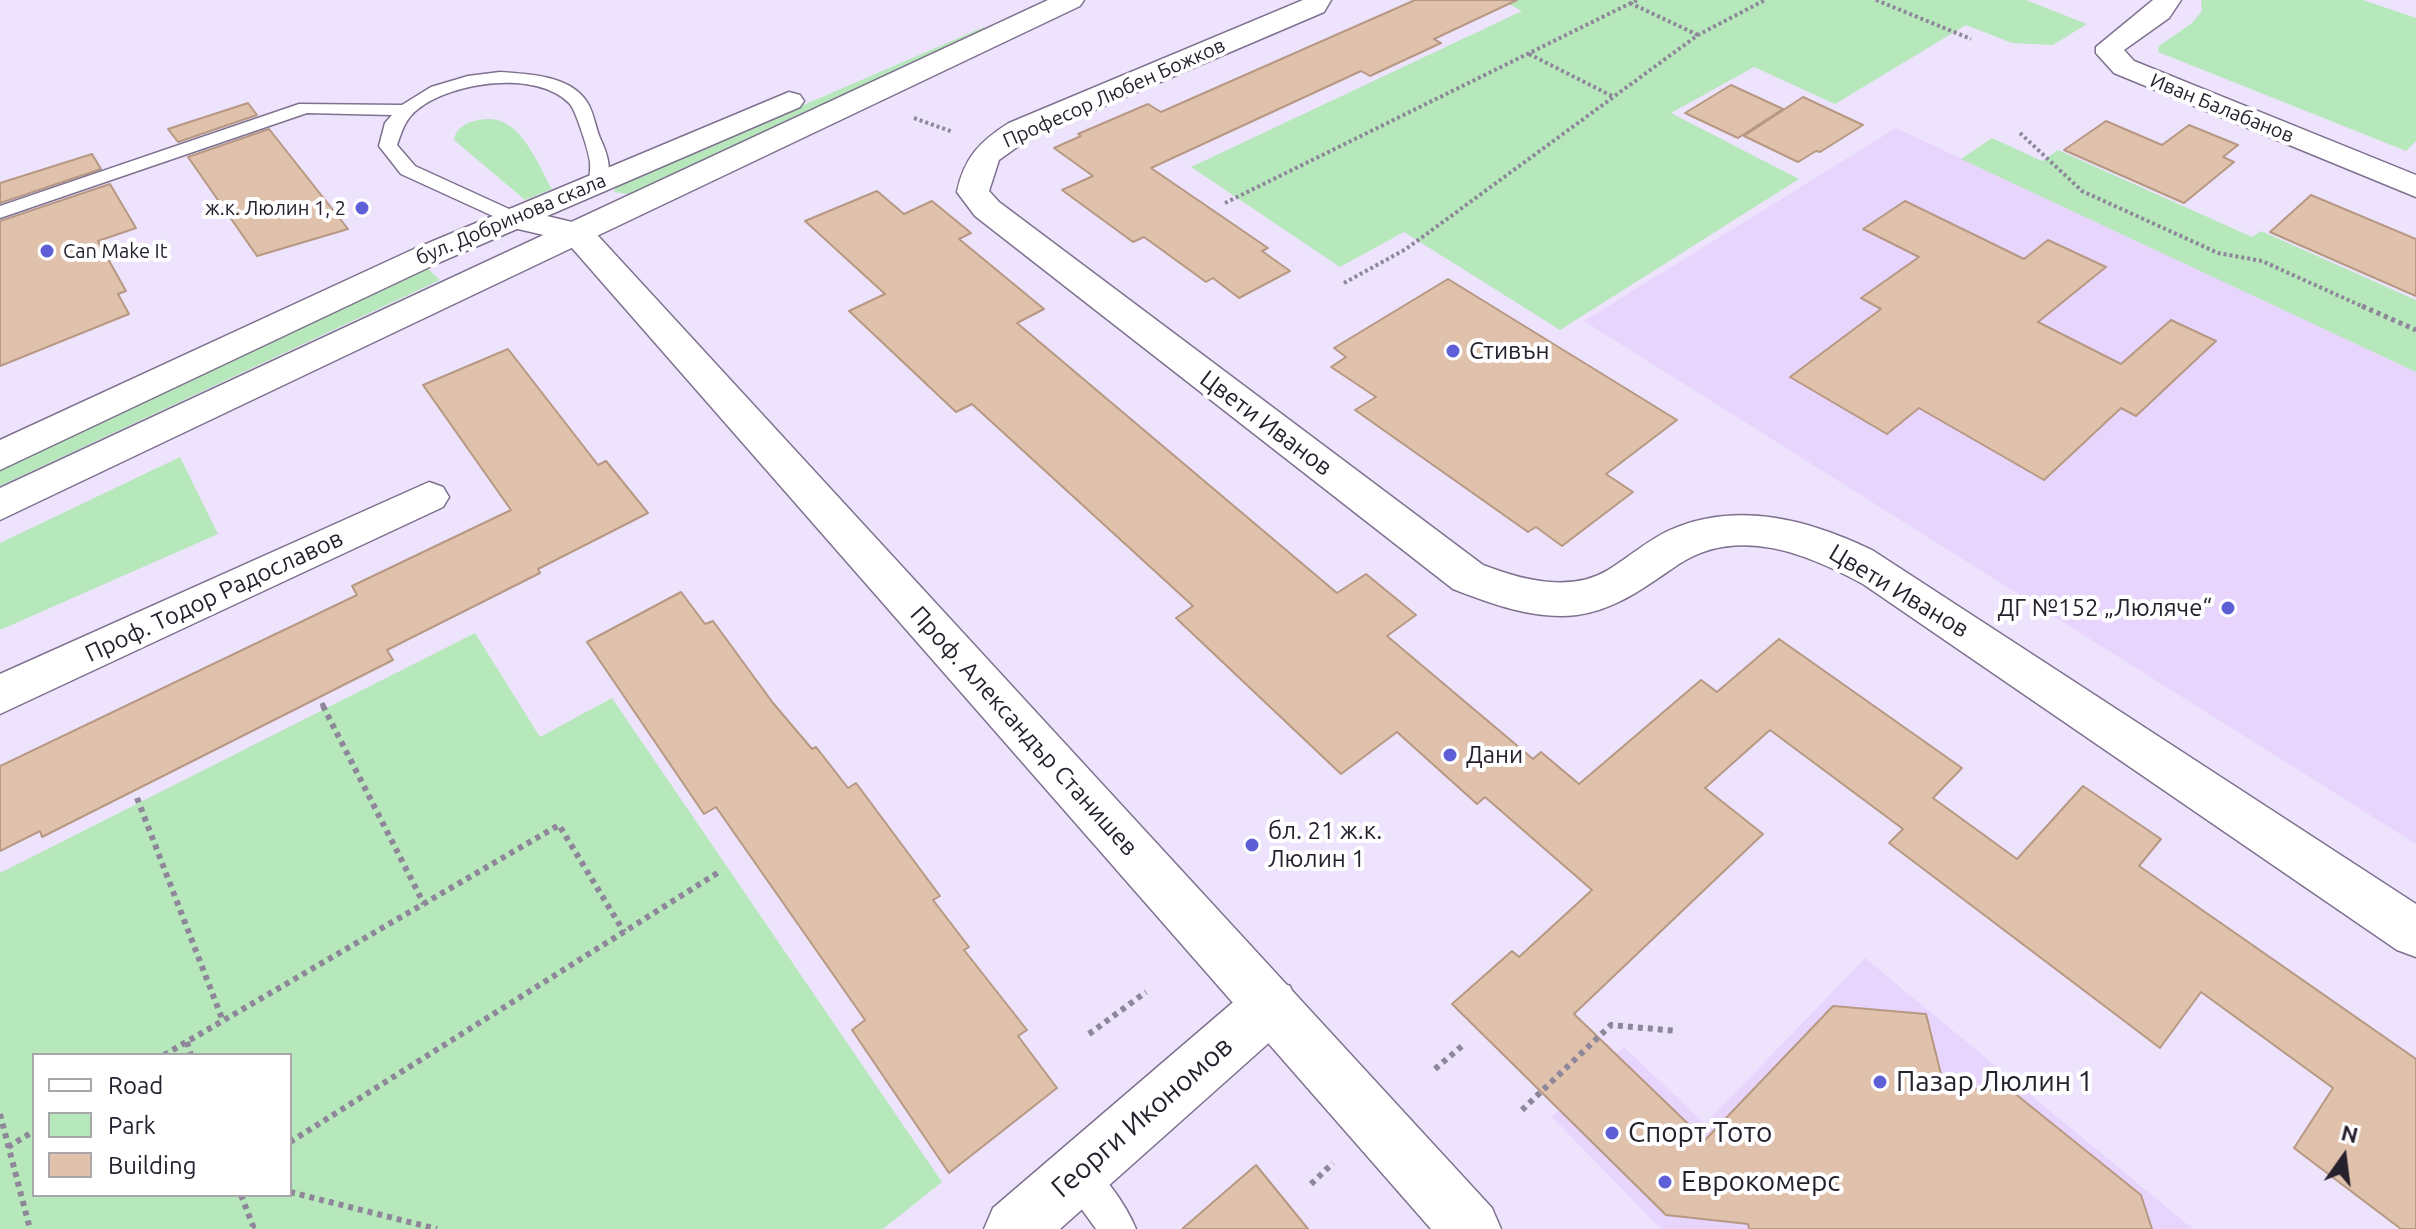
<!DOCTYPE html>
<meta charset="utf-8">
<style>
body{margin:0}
#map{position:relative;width:2416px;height:1229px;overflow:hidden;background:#eee3fd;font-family:Ubuntu,sans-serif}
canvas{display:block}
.legend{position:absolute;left:32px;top:1053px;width:260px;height:144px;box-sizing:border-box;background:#fff;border:2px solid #a8a6ab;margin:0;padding:10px 14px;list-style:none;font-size:24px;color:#26212d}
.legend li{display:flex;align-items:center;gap:16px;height:40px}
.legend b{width:40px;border:2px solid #a8a6ab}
.north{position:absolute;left:2304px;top:1117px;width:80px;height:80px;-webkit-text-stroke:6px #fff;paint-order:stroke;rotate:14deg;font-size:22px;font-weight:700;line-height:32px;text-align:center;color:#26212d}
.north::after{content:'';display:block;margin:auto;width:28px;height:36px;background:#26212d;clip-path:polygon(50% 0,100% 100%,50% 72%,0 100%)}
</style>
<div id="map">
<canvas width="2416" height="1229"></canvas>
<ul class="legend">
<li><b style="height:10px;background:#fff"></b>Road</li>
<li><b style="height:22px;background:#b6e8bb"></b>Park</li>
<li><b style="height:22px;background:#e0c1ab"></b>Building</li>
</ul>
<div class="north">N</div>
</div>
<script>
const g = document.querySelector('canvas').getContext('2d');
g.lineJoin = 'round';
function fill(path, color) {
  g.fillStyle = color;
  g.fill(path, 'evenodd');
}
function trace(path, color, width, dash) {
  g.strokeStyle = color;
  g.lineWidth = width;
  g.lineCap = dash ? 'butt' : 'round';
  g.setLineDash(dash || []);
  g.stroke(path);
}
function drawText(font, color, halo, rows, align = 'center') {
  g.font = font + ' Ubuntu,sans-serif';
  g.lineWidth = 8;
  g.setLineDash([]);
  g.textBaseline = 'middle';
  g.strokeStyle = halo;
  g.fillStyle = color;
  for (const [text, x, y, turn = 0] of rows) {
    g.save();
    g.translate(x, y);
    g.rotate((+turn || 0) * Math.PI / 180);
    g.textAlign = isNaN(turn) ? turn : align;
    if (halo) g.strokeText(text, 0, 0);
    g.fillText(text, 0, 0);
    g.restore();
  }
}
const built = new Path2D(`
 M 1896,128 L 2416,372 L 2416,844 L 1584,321 Z
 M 1865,958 L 2193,1229 L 1661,1229 L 1552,1117 L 1624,1047 L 1705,1124 Z`);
const green = new Path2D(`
 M 1501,0 L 2026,0 L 2087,24 L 2053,45 L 2012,43 L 1966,25 L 1835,104 L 1754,67 L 1671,113 L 1799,179 L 1560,330 L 1404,232 L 1340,267 L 1191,167 L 1522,11 Z
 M 2201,0 L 2363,0 L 2416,18 L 2416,141 L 2406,151 L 2158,52 L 2159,46 L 2192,23 L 2202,11 Z
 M 984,27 L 986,29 L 628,194 L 614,192 L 616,186 Z
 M 490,119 C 522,120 538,165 552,189 L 525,200 L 454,140 C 456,124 476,119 490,119 Z
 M 1992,138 L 2042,161 L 2058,150 L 2252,237 L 2261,231 L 2416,300 L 2416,372 L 1961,159 Z
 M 427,268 L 440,280 L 0,486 L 0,471 Z
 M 180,457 L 218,534 L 0,630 L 0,543 Z
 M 475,633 L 540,737 L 612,698 L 942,1182 L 883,1229 L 0,1229 L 0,873 ZM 34,1055 L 290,1055 L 290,1195 L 34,1195 Z`);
const building = new Path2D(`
 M 1415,0 L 1517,0 L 1434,39 L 1441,43 L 1370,76 L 1361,71 L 1151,168 L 1268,248 L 1262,251 L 1290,271 L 1239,298 L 1213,278 L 1206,282 L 1144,237 L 1133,242 L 1062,190 L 1093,176 L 1054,148 L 1081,136 L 1078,134 L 1148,104 L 1161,112 Z
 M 1731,85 L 1783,109 L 1738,138 L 1685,113 Z
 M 1803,97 L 1863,125 L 1820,152 L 1816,151 L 1798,162 L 1744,136 Z
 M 248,103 L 257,115 L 178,142 L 168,129 Z
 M 2106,121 L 2162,145 L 2189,125 L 2238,145 L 2223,157 L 2234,162 L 2184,203 L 2064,150 Z
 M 269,129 L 348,229 L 257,256 L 188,157 Z
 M 92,154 L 101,169 L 0,203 L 0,183 Z
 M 110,184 L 136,228 L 98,241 L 126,291 L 118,294 L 129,314 L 0,366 L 0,221 Z
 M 877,191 L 904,214 L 932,201 L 971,233 L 959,239 L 1044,309 L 1017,323 L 1337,593 L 1366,574 L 1416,615 L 1387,636 L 1533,759 L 1541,752 L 1579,784 L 1701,680 L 1717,692 L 1779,639 L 1962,768 L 1933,798 L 2017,859 L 2083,786 L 2161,839 L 2139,866 L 2416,1059 L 2416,1229 L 2401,1229 L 2294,1148 L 2333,1088 L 2201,992 L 2160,1048 L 1889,843 L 1903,829 L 1770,730 L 1705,788 L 1763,834 L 1574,1014 L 1705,1140 L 1833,1006 L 1926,1014 L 1944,1086 L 2013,1092 L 2141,1195 L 2152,1229 L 1749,1229 L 1748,1224 L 1666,1215 L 1452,1004 L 1512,951 L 1519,957 L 1592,890 L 1485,797 L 1477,804 L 1397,732 L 1341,774 L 1176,618 L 1193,606 L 972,404 L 956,412 L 849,311 L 885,294 L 805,221 Z
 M 2311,195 L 2416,239 L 2416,296 L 2270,232 Z
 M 1905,201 L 2024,259 L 2048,240 L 2106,267 L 2038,322 L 2121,364 L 2171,320 L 2216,341 L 2136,416 L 2121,408 L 2044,480 L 1919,408 L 1887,434 L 1790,377 L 1881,309 L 1861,298 L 1919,257 L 1863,229 Z
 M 1448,279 L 1677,420 L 1606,474 L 1633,492 L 1562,546 L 1536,527 L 1528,532 L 1355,410 L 1376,397 L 1331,367 L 1346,357 L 1334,348 Z
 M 508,349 L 598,465 L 606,461 L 648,513 L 538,569 L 540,573 L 387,650 L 393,660 L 42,837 L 40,831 L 0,851 L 0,766 L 357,595 L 352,586 L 511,510 L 423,385 Z
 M 681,592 L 705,624 L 713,621 L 773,703 L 812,749 L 816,747 L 848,788 L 856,783 L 940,896 L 933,900 L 969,947 L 964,950 L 1027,1030 L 1018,1036 L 1057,1088 L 949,1173 L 852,1030 L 865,1020 L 716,807 L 704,814 L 587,642 Z
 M 1256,1165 L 1308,1229 L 1182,1229 Z`);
const pathFar2 = new Path2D(`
 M 1876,0 L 1971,39
 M 1630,3 L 1698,35
 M 1529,54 L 1614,97
 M 914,118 L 953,132
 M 2020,133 L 2082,191 L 2218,253 L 2262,261 L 2366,308
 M 1225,203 L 1637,0
 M 1344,283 L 1406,249 L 1698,35 L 1765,0`);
const pathFar1 = new Path2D(`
 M 2362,306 L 2416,330
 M 322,703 L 324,708`);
const path = new Path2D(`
 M 323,706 L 424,904
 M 137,798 L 223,1021
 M 1089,1034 L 1146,992
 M 187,1042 L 191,1055
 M 164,1055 L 559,825 L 624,932
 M 1435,1069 L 1462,1046
 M 1522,1110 L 1611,1025 L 1677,1031
 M 0,1114 L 30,1229
 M 290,1142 L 719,872
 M 8,1147 L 34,1131
 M 1311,1184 L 1333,1163
 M 290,1192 L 437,1229
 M 241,1195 L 253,1226 L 249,1229`);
const service = new Path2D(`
 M 500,72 C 528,74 570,75 587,102 C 594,113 595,126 600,138 C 607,153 613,170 605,186 L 591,186 C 588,178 591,171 590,162 C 589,152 576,111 570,104 C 537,69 452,82 418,109 C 405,119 402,131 397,145 L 415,166 L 520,214 L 523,218 L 520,222 L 506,222 L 401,174 L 379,146 L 385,123 L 392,115 L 307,113 L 0,218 L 0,206 L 299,104 L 402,105 L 431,87 L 468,76 Z
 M 1077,1157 C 1101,1167 1126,1205 1136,1229 L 1096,1229 L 1065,1186 L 1060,1174 L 1065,1162 Z`);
const minor = new Path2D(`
 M 1303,0 L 1331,0 L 1324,12 L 1031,137 L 999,160 L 989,191 L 999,202 L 1483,565 C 1522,580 1570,593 1608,570 C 1629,557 1648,540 1670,530 C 1738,500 1809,520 1872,550 L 2416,904 L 2416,957 L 2397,950 L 1863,584 C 1808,554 1738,525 1679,564 C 1646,586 1618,609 1577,615 C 1534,620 1492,604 1453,589 L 975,216 L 957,192 C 964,158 980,141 1009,123 Z
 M 2153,0 L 2181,0 L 2169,18 L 2124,50 L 2134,61 L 2416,175 L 2416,197 L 2114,73 L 2096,53 L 2096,47 Z
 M 429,482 L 443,487 L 449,497 L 443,507 L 0,714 L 0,674 Z
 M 1271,979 L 1290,986 L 1298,1005 L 1290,1024 L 1060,1229 L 984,1229 L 993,1208 L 1252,986 Z`);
const tertiary = new Path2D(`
 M 513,208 L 589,226 L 1492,1208 L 1501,1229 L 1431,1229 L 565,240 L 501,225 L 496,218 L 501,211 Z`);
const secondary = new Path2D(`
 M 1048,0 L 1084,0 L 1080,6 L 0,520 L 0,488 Z
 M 789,92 L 800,95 L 804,101 L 800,107 L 438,263 L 0,470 L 0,440 L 414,249 Z`);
const markers = [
 [362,208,8,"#5e5fd7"],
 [47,251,8,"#5e5fd7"],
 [1453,351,8,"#5e5fd7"],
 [2228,608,8,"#5e5fd7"],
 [1450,755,8,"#5e5fd7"],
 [1252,845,8,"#5e5fd7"],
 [1880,1082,8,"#5e5fd7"],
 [1612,1133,8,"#5e5fd7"],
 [1665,1182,8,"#5e5fd7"]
];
const farStreetnames = [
 ["Професор Любен Божков",1114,93,-24],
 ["Иван Балабанов",2222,108,22],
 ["бул. Добринова скала",511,219,-23]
];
const farPoinames = [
 ["ж.к. Люлин 1, 2",346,208],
 ["Can Make It",63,251,"left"]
];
const poiNames = [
 ["Стивън",1469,351],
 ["ДГ №152 „Люляче“",2212,608,"right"],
 ["Дани",1466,755],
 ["бл. 21 ж.к.",1268,831],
 ["Люлин 1",1268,859]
];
const streetNames = [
 ["Цвети Иванов",1266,423,37],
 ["Цвети Иванов",1899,591,31],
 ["Проф. Тодор Радославов",214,596,-25],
 ["Проф. Александър Станишев",1024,731,48]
];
const nearPoinames = [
 ["Пазар Люлин 1",1896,1082],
 ["Спорт Тото",1628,1133],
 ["Еврокомерс",1681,1182]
];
const nearStreetnames = [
 ["Георги Икономов",1142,1117,-41]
];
fill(built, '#e7d5fd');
fill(green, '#b6e8bb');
fill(building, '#e0c1ab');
trace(building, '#b69883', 2);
trace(service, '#7e718f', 3);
trace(minor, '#7e718f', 3);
trace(tertiary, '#7e718f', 3);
trace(secondary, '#7e718f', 3);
trace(pathFar2, '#8e8699', 4, [3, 3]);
trace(pathFar1, '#8e8699', 5, [4, 4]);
trace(path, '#8e8699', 6, [5, 5]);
fill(service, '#fff');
fill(minor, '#fff');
fill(tertiary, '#fff');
fill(secondary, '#fff');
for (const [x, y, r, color] of markers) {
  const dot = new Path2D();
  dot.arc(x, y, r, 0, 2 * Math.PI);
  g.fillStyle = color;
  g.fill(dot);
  trace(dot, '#fff', 3);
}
drawText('20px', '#26212d', '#fff', farStreetnames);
drawText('20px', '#26212d', '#fff', farPoinames, 'right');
drawText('24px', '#26212d', '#fff', poiNames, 'left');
drawText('24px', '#26212d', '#fff', streetNames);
drawText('28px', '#26212d', '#fff', nearPoinames, 'left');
drawText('28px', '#26212d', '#fff', nearStreetnames);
</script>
